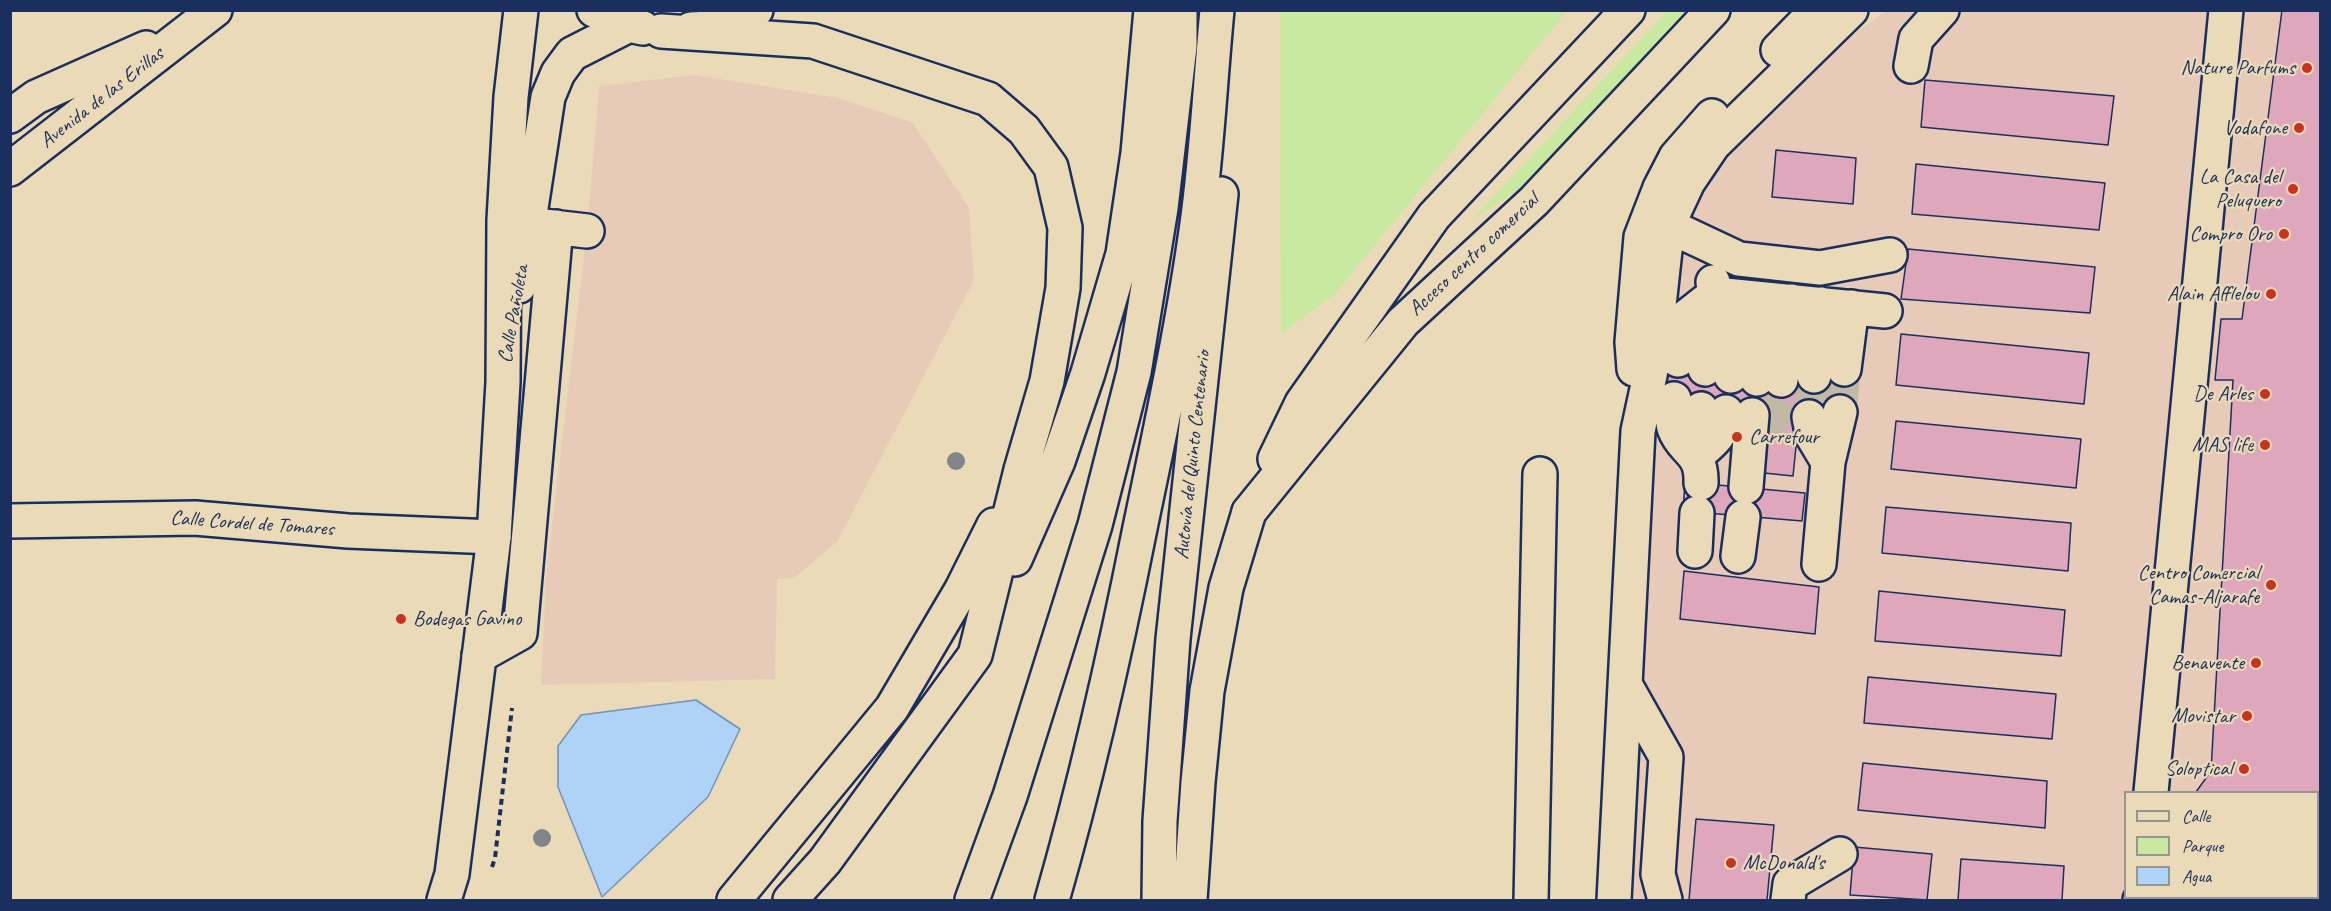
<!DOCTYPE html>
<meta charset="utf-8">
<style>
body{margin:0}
#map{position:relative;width:2331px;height:911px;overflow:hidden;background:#ebdab7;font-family:Caveat,sans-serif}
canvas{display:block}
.frame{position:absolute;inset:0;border:12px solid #1b2f5e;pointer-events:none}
.legend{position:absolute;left:2124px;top:791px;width:195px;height:108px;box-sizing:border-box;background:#ebdab7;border:2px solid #989693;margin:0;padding:8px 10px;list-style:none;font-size:18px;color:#1b2f5e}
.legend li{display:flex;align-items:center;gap:12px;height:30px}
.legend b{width:30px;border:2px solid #989693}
</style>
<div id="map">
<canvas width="2331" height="911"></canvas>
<div class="frame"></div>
<ul class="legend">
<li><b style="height:8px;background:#ebdab7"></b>Calle</li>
<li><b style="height:16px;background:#c9e8a0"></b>Parque</li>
<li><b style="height:16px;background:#afd2f7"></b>Agua</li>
</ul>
</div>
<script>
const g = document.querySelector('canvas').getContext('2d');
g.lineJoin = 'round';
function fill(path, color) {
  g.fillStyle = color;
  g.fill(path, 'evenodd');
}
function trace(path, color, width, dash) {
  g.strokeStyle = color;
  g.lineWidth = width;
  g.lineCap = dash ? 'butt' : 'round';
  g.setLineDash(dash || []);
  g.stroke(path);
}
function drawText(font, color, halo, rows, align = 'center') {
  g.font = font + ' Caveat,sans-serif';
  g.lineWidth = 4.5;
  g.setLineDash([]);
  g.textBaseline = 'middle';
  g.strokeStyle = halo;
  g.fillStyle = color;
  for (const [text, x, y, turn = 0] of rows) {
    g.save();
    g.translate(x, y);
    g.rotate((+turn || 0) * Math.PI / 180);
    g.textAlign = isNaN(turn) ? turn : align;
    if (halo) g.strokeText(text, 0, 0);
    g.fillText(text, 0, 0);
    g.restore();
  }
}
const built = new Path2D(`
 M 1886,11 L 2320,11 L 2320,900 L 1601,900 L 1618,532 L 1679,238 L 1707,177 L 1833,49 ZM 2126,792 L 2318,792 L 2318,898 L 2126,898 Z
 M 695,75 L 838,98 L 912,122 L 969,208 L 974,280 L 837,542 L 794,578 L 777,579 L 775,679 L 541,685 L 546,575 L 587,231 L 599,86 Z`);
const green = new Path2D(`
 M 1280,11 L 1567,11 L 1334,295 L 1281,334 Z
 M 1667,11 L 1697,11 L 1527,184 L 1470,221 Z`);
const water = new Path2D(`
 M 696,700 L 740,729 L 708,797 L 602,897 L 558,787 L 558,746 L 581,715 Z`);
const building = new Path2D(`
 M 2282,10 L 2320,10 L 2320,900 L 2198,900 L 2198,898 L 2318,898 L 2318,792 L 2196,792 L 2211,771 L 2233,380 L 2215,380 L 2221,319 L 2242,319 Z
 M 1925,80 L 2114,96 L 2108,145 L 1921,127 Z
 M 1776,150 L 1856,158 L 1853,204 L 1772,197 Z
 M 1916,164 L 2105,183 L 2099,230 L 1912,214 Z
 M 1908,249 L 2095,267 L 2090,313 L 1901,299 Z
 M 1901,334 L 2089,353 L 2084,404 L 1896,385 Z
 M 1661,353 L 1781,380 L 1814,376 L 1847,368 L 1842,411 L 1799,417 L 1793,476 L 1764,473 L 1769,418 L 1656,392 Z
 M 1896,421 L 2081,439 L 2076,488 L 1891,469 Z
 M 1685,482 L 1805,493 L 1802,521 L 1683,511 Z
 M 1886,507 L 2071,523 L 2068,571 L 1882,553 Z
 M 1684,571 L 1819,587 L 1815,634 L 1680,619 Z
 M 1879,591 L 2065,610 L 2061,656 L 1875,641 Z
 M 1868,677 L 2056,694 L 2052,739 L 1864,723 Z
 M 1863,763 L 2047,781 L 2045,828 L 1858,810 Z
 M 1696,819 L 1774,825 L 1767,900 L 1689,900 Z
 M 1854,847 L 1932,854 L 1927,900 L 1850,895 Z
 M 1961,859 L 2064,866 L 2062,900 L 1958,900 Z`);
const minorTunnel = new Path2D(`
 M 1840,412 L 1844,369
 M 1809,417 L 1814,376
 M 1769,431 L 1780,399 L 1781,380`);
const path = new Path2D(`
 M 492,867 L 495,858 L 512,708`);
const minor = new Path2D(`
 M 1778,50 L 1817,10
 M 1911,66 L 1916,39 L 1942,10
 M 10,116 L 36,97 L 146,48
 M 10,169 L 215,10
 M 535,225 L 587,231
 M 1671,227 L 1739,259 L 1820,268 L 1890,255
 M 1678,360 L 1682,320 L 1715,294 L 1885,311
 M 1634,369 L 1632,342 L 1641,237 L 1660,188 L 1676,157 L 1712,116
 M 1705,369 L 1715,294 L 1713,282
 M 1844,369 L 1852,307
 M 1731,376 L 1740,297
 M 1814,376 L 1821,304
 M 1757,379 L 1766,299
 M 1781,380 L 1792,301
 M 1674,399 C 1674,408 1671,420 1674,428 C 1683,453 1702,450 1701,483
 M 1809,417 L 1813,437 L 1828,462 L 1819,564
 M 1696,456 C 1711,444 1726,432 1726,412
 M 1696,456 L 1701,409
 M 1275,459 L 1302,403 L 1434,216 L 1628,10
 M 1828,462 L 1840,412
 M 1746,487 L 1752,415
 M 1249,512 L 1403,322 L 1534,201 L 1713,10
 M 10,521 L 195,518 L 348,531 L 494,537
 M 1695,551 L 1697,513
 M 1738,556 L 1743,517
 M 479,656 L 520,633 L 556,227
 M 1626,686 L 1666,757 L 1658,874 L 1665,900
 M 2151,792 L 2226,10
 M 1531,900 L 1540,474
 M 1614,900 L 1638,431 L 1653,361 L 1665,250 L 1674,212 L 1688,182 L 1713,145 L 1851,10
 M 1788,900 L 1790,884 L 1840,854
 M 2140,900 L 2141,898`);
const major = new Path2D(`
 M 594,10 L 629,25 L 643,28
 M 691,29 L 711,28 L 756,10
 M 519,286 L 548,97 L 558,73 L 572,54 L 629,25
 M 444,900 L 452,874 L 494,537 L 503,382 L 504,220 L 511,97 L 521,10`);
const highway = new Path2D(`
 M 661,31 L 813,41 L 988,99 L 1024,130 L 1051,167 L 1065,228 L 1063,288 L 1047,381 L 1021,470 L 975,655 L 825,861 L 790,900
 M 1015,559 L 1058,461 L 1088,373 L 1123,254 L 1138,153 L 1151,10
 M 734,900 L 892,708 L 962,589 L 994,525
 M 972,900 L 1010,796 L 1095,525 L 1134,372 L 1161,208 L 1180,46 L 1180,10
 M 1052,900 C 1087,778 1115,654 1140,528 C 1161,427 1183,326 1197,224 C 1207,153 1210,82 1217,10
 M 1159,900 L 1160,821 L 1173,639 L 1221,194
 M 1190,900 L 1198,782 L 1207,691 L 1226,588 L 1249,512`);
const trees = [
 [956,461],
 [542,838]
];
const markers = [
 [2307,68,6,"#c8321e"],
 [2299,128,6,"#c8321e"],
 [2293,189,6,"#c8321e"],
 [2284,234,6,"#c8321e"],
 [2271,294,6,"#c8321e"],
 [2265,394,6,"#c8321e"],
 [1737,437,6,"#c8321e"],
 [2265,445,6,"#c8321e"],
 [2271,585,6,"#c8321e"],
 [401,619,6,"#c8321e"],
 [2256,663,6,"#c8321e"],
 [2247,716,6,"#c8321e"],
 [2244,769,6,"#c8321e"],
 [1731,863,6,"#c8321e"]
];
const poiNames = [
 ["Nature Parfums",2295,68],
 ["Vodafone",2287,128],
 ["La Casa del",2281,177],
 ["Peluquero",2281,201],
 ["Compro Oro",2272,234],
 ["Alain Afflelou",2259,294],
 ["De Arles",2253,394],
 ["Carrefour",1749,437,"left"],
 ["MAS life",2253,445],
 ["Centro Comercial",2259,573],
 ["Camas-Aljarafe",2259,597],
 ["Bodegas Gavino",413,619,"left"],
 ["Benavente",2244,663],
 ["Movistar",2235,716],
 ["Soloptical",2232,769],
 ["McDonald's",1743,863,"left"]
];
const streetNames = [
 ["Avenida de las Erillas",102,98,-38],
 ["Acceso centro comercial",1474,255,-43],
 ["Calle Pañoleta",514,314,-80],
 ["Autovía del Quinto Centenario",1193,455,-84],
 ["Calle Cordel de Tomares",252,524,4]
];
fill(built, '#e7cbb8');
fill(green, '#c9e8a0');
fill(water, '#afd2f7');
trace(water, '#7491ba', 1.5);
fill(building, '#dea7bb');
trace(building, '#1b2f5e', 1.5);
trace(minorTunnel, '#c1b8a5', 33, [33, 16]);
trace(minor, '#1b2f5e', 38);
trace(major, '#1b2f5e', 38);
trace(highway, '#1b2f5e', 38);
trace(path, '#1b2f5e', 4, [6, 4.5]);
trace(minor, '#ebdab7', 33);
trace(major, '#ebdab7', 33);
trace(highway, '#ebdab7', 33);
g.fillStyle = '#82868a';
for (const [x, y] of trees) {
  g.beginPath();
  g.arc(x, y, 9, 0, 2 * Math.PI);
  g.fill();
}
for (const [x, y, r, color] of markers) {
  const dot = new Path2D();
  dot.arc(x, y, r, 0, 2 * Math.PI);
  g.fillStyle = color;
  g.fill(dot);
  trace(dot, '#ebdab7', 2);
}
drawText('21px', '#1b2f5e', '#ebdab7', poiNames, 'right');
drawText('21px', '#1b2f5e', '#ebdab7', streetNames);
</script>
